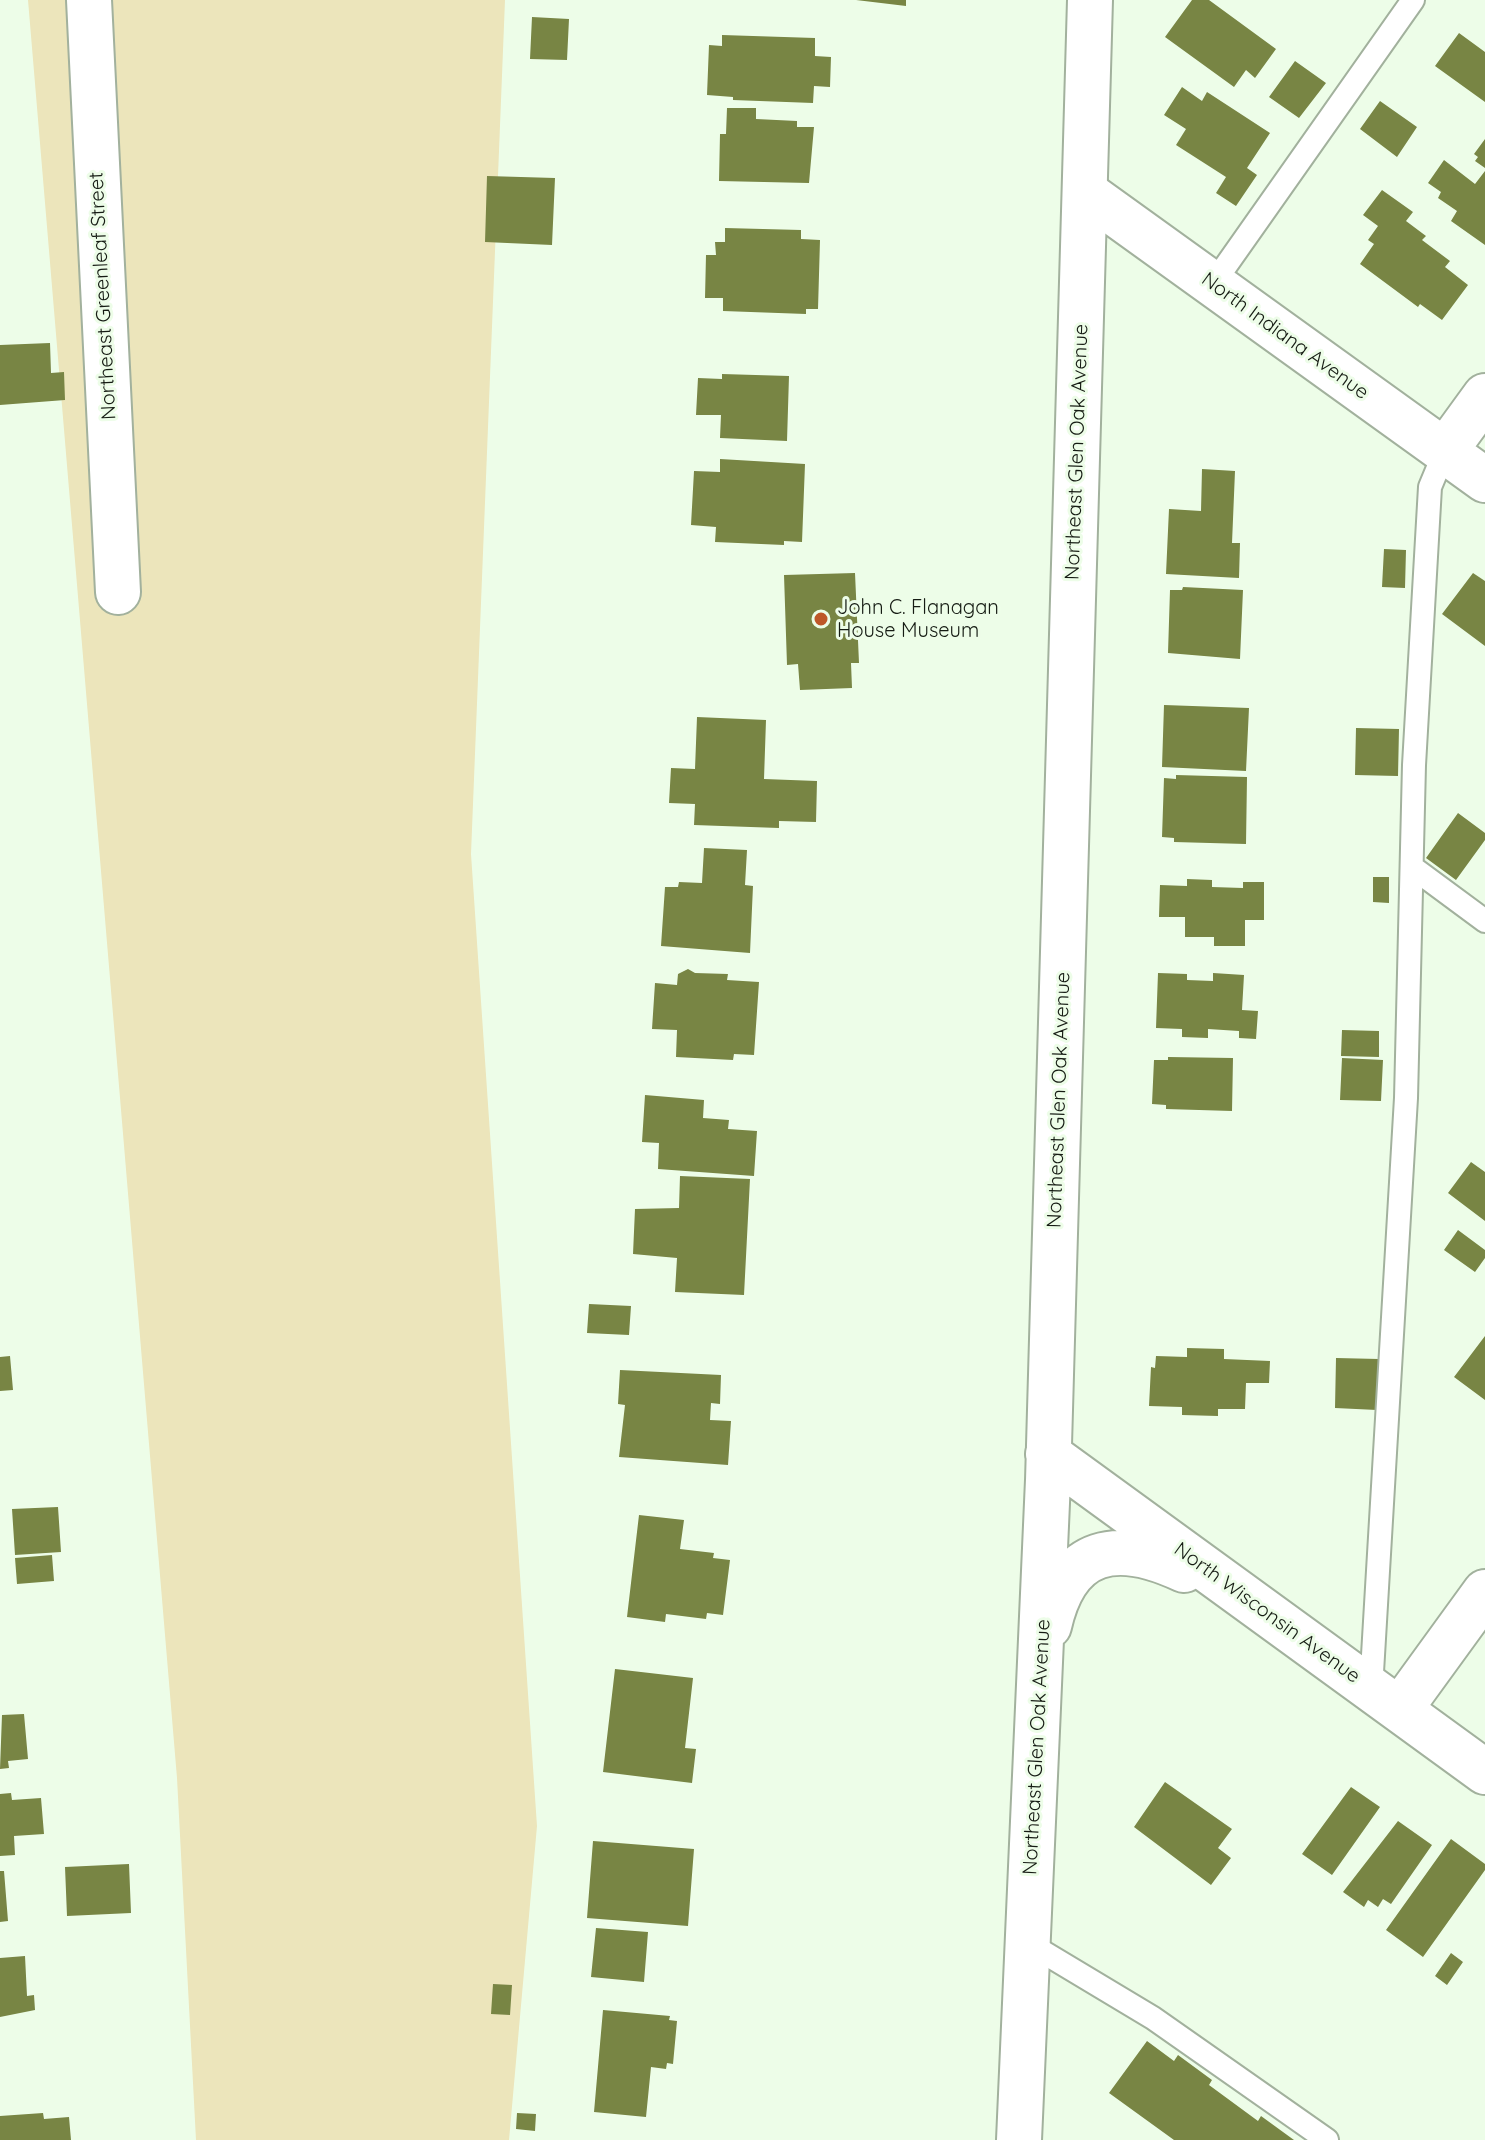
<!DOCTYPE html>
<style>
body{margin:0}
canvas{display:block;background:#edfde8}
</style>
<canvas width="1485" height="2140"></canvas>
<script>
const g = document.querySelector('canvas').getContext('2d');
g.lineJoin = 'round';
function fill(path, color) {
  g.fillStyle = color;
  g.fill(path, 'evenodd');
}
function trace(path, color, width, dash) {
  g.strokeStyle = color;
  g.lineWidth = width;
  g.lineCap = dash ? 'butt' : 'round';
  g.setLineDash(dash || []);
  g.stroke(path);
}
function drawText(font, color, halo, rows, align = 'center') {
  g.font = font + ' Quicksand,sans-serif';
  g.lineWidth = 6;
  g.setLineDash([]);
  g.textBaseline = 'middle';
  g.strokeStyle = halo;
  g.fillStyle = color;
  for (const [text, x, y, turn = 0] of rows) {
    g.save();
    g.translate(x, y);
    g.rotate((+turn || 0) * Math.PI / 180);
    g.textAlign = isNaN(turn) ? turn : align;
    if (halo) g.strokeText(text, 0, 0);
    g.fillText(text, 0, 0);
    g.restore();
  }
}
const green = new Path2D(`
 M 28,0 L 505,0 L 471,854 L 537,1826 L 509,2140 L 196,2140 L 177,1778 Z`);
const building = new Path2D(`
 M 856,0 L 906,0 L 906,6 Z
 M 1192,0 L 1209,0 L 1276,49 L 1255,78 L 1246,70 L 1234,87 L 1165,37 Z
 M 532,17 L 569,19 L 567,60 L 530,59 Z
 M 1459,33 L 1485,52 L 1485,102 L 1435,66 Z
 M 722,35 L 815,38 L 815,56 L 831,57 L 830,87 L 814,86 L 813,103 L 733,100 L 733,97 L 707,95 L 709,45 L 722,46 Z
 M 1295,61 L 1326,83 L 1299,118 L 1269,97 Z
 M 1182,87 L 1202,101 L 1207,92 L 1270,133 L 1247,168 L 1257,175 L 1236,206 L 1216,193 L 1226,177 L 1176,145 L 1186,129 L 1164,115 Z
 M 1380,101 L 1417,127 L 1397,157 L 1360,129 Z
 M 727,108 L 756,108 L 756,119 L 797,121 L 797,127 L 814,127 L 809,183 L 719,181 L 720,134 L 726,134 Z
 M 1485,139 L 1485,168 L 1475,161 L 1478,157 L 1474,154 Z
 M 1444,160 L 1475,184 L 1485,171 L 1485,245 L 1451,221 L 1457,211 L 1438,198 L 1441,192 L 1428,183 Z
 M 487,176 L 555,178 L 552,245 L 485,242 Z
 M 1382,190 L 1413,212 L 1406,221 L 1426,236 L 1422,240 L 1450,261 L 1445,267 L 1468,285 L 1442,320 L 1420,304 L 1418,307 L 1360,264 L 1374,244 L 1368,240 L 1378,226 L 1363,215 Z
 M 725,228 L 801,230 L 801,239 L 820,240 L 818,309 L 806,309 L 806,314 L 723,311 L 723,298 L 705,298 L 706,255 L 716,255 L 715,242 L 725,242 Z
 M 50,343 L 51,373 L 64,372 L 65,400 L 0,405 L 0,345 Z
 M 722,374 L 789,376 L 787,441 L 720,438 L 721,415 L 696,415 L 698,378 L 722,379 Z
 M 720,459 L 805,464 L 802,542 L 784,541 L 784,545 L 715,542 L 716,527 L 691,525 L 694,471 L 720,472 Z
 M 1202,469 L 1235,471 L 1232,543 L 1240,543 L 1239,578 L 1166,574 L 1169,509 L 1201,511 Z
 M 1384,549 L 1406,550 L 1405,588 L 1382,587 Z
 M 855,573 L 859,663 L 851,663 L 852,688 L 800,690 L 798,664 L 787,665 L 784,575 Z
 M 1473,573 L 1485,581 L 1485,646 L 1442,614 Z
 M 1183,587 L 1243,590 L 1240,659 L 1168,653 L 1170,590 L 1182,590 Z
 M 1164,705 L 1249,708 L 1246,771 L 1162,767 Z
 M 697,717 L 766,720 L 764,779 L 817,781 L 816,822 L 779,821 L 779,828 L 694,825 L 695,804 L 669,803 L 671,768 L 695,769 Z
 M 1356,728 L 1399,729 L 1398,776 L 1355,775 Z
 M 1176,775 L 1247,777 L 1246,844 L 1174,842 L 1174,838 L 1162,837 L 1164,778 L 1176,779 Z
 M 1458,813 L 1485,833 L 1485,840 L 1456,880 L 1426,858 Z
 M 704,848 L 747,850 L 745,885 L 753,886 L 750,953 L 661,946 L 665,887 L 678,887 L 679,882 L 702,883 Z
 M 1373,877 L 1389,877 L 1389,903 L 1373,902 Z
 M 1187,879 L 1212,880 L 1212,887 L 1243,888 L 1243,882 L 1264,882 L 1264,920 L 1245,920 L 1245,946 L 1214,946 L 1214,937 L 1185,937 L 1185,917 L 1159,917 L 1160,885 L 1187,886 Z
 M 688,969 L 695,973 L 728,974 L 727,980 L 759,982 L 754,1055 L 734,1054 L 733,1060 L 676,1057 L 677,1030 L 652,1029 L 655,983 L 677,985 L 678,974 Z
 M 1158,973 L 1187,974 L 1187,980 L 1213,981 L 1213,973 L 1244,975 L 1242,1010 L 1258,1011 L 1256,1039 L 1239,1038 L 1239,1031 L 1208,1029 L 1208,1038 L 1182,1037 L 1182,1029 L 1156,1028 Z
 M 1342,1030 L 1379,1031 L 1379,1057 L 1341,1056 Z
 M 1168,1057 L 1233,1058 L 1232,1111 L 1166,1109 L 1166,1105 L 1152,1104 L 1154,1060 L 1168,1060 Z
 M 1342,1058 L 1383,1060 L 1381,1101 L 1340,1100 Z
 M 645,1095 L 704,1100 L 703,1118 L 729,1120 L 728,1129 L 757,1131 L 754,1176 L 658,1169 L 659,1143 L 642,1142 Z
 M 1471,1162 L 1485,1172 L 1485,1221 L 1448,1193 Z
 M 680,1176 L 750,1179 L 744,1295 L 675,1292 L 677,1258 L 633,1254 L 635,1209 L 679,1208 Z
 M 1458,1230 L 1485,1250 L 1485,1258 L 1475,1272 L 1444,1250 Z
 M 589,1304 L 631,1306 L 629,1335 L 587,1333 Z
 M 1485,1336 L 1485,1400 L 1454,1377 Z
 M 1187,1348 L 1224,1349 L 1224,1359 L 1270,1361 L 1269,1383 L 1246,1383 L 1245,1409 L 1218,1409 L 1218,1416 L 1182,1415 L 1182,1407 L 1149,1406 L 1151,1367 L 1155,1368 L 1156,1356 L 1187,1357 Z
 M 10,1356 L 13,1390 L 0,1391 L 0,1357 Z
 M 1336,1358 L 1379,1359 L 1377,1410 L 1335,1408 Z
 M 620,1370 L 721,1375 L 720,1404 L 711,1403 L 710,1420 L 731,1421 L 728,1465 L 619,1457 L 625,1405 L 618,1404 Z
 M 58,1507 L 61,1552 L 15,1555 L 12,1509 Z
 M 639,1515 L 684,1520 L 680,1549 L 714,1553 L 713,1558 L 730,1560 L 723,1615 L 707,1613 L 706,1619 L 666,1614 L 665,1622 L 627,1617 Z
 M 52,1555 L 54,1581 L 17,1584 L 15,1558 Z
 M 615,1669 L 693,1678 L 685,1748 L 696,1749 L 692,1783 L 603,1772 Z
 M 24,1714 L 28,1759 L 8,1761 L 9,1768 L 0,1769 L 2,1715 Z
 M 1165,1782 L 1232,1829 L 1218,1848 L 1231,1858 L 1211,1885 L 1134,1827 Z
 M 1351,1787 L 1380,1807 L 1332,1875 L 1302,1854 Z
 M 11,1793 L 12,1800 L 41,1798 L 44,1834 L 14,1836 L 15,1855 L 0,1856 L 0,1794 Z
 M 1398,1821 L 1432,1845 L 1391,1904 L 1383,1899 L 1378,1907 L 1368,1900 L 1364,1907 L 1343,1892 Z
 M 1451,1839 L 1485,1864 L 1485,1870 L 1423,1957 L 1386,1930 Z
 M 593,1841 L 694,1849 L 688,1926 L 587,1918 Z
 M 129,1864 L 131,1913 L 67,1916 L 65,1867 Z
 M 0,1871 L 4,1871 L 8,1921 L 0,1922 Z
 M 596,1928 L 648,1932 L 644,1982 L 591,1977 Z
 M 1451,1953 L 1463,1962 L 1447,1985 L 1435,1976 Z
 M 25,1956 L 27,1996 L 34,1995 L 35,2010 L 0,2017 L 0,1958 Z
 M 493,1984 L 512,1985 L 510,2015 L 491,2014 Z
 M 603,2010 L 670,2016 L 669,2020 L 677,2021 L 673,2064 L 667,2063 L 666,2069 L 651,2067 L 646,2117 L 594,2112 Z
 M 1147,2041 L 1174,2061 L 1178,2055 L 1212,2080 L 1209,2085 L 1258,2121 L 1261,2116 L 1294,2140 L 1174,2140 L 1109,2093 Z
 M 43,2113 L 44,2119 L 69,2117 L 71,2140 L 0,2140 L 0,2116 Z
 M 517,2113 L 536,2114 L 535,2131 L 516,2129 Z`);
const service = new Path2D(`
 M 1213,284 L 1413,0
 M 1412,867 L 1485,921
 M 1371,1689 L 1406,1098 L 1414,765 L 1430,487 L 1445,451
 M 1028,1943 L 1153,2018 L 1327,2140`);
const minor = new Path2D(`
 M 89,0 L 118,592
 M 1085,192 L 1485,480
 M 1445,451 L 1485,396
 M 1400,1709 L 1485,1592`);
const tertiary = new Path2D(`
 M 1048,1454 L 1485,1772
 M 1049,1626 C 1067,1546 1117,1539 1184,1570
 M 1019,2140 L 1048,1480 L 1090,0`);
const markers = [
 [821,619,8,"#be5829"]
];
const streetNames = [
 ["Northeast Greenleaf Street",103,296,-93],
 ["North Indiana Avenue",1285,336,36],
 ["Northeast Glen Oak Avenue",1077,452,-88],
 ["Northeast Glen Oak Avenue",1059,1100,-88],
 ["North Wisconsin Avenue",1267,1613,36],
 ["Northeast Glen Oak Avenue",1037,1747,-87]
];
const poiNames = [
 ["John C. Flanagan",837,608],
 ["House Museum",837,631]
];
fill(green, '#ece5bb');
fill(building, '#788544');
trace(service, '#a2b19d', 26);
trace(minor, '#a2b19d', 48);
trace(tertiary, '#a2b19d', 48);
trace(service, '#fff', 22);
trace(minor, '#fff', 44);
trace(tertiary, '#fff', 44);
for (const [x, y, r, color] of markers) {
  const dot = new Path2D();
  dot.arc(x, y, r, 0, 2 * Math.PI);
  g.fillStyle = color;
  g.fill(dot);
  trace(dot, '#edfde8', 3);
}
drawText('20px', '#151b13', '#edfde8', streetNames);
drawText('20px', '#151b13', '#edfde8', poiNames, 'left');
</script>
